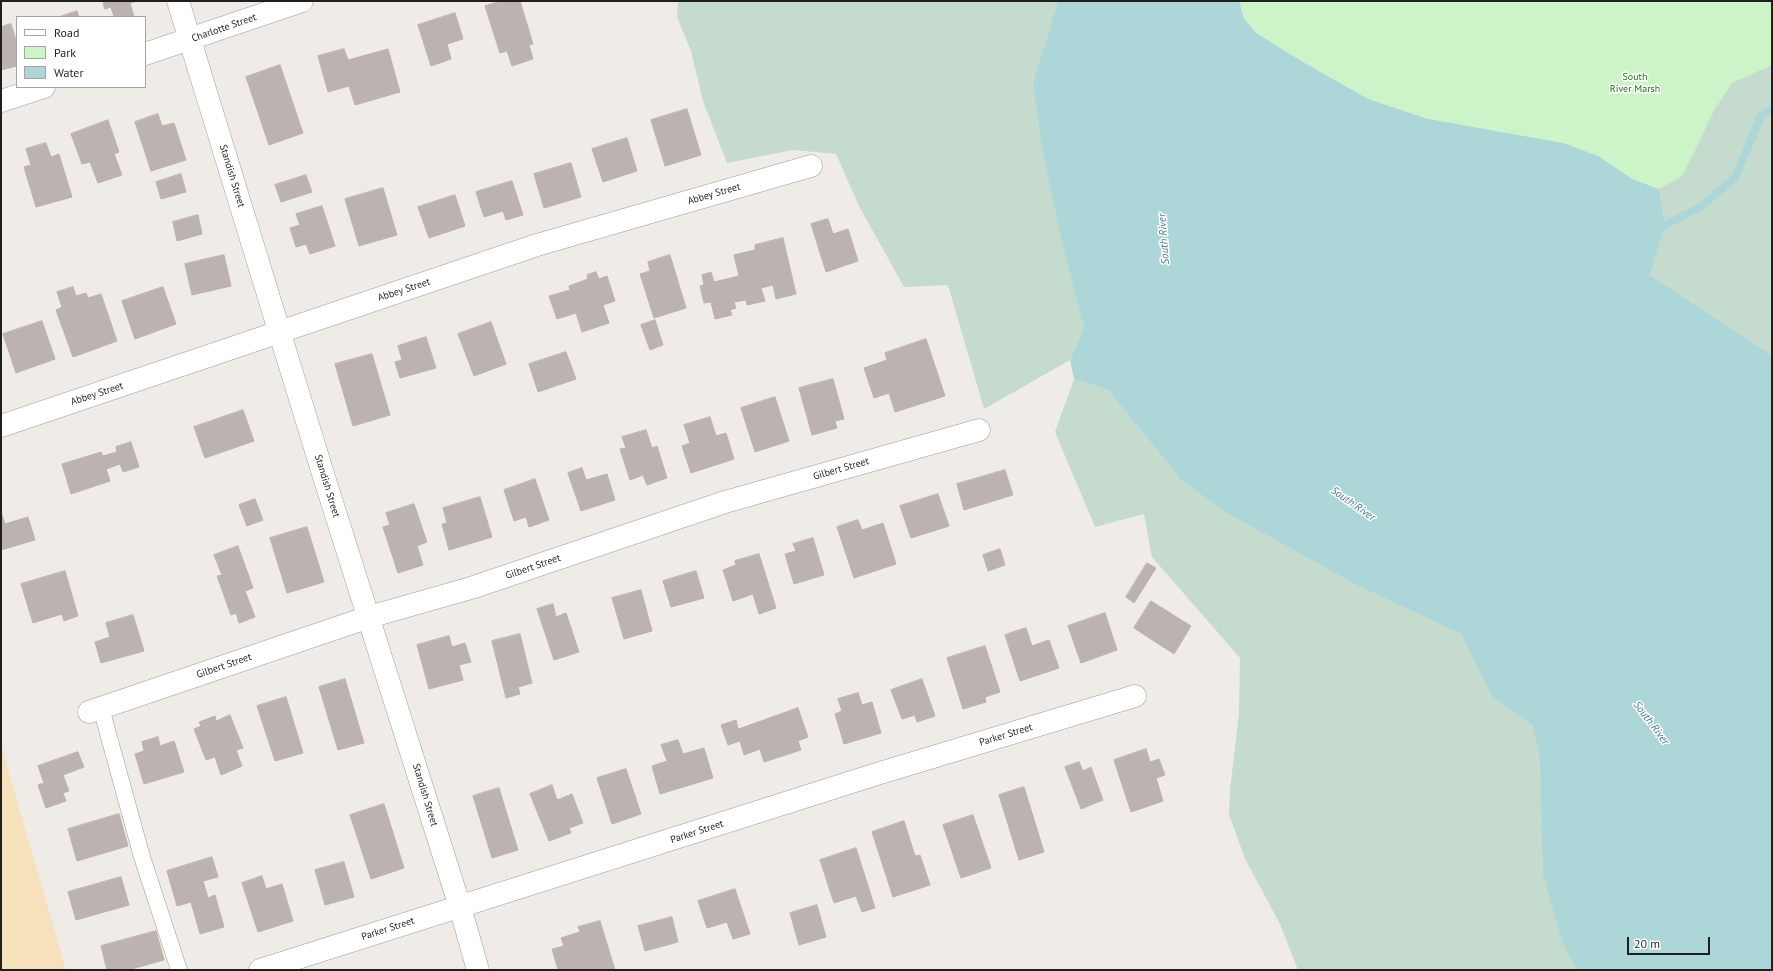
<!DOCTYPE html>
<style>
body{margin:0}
#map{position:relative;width:1773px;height:971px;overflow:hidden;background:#efebe7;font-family:"PT Sans",sans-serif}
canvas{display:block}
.frame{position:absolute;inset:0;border:2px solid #1f1f1f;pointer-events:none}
.legend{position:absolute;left:16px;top:16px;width:130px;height:72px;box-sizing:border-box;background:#fff;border:1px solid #a5a5a5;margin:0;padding:5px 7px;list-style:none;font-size:12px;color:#1f1f1f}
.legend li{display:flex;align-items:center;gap:8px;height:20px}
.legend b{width:20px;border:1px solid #a5a5a5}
.scale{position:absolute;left:1627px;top:937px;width:83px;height:18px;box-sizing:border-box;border:2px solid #1f1f1f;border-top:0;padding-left:5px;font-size:12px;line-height:14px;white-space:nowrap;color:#1f1f1f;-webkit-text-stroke:3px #fff;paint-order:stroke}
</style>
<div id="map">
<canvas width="1773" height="971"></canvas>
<div class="frame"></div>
<ul class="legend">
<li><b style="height:5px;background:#fff"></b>Road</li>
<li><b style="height:11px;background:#cdf4c9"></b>Park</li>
<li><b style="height:11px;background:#acd6d8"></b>Water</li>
</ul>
<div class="scale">20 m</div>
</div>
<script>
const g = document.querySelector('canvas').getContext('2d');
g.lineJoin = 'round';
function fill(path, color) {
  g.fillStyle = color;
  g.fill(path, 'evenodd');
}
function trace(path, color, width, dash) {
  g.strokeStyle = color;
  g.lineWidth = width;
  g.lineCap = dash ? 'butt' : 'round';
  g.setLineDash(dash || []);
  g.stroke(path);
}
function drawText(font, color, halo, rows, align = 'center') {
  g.font = font + ' "PT Sans",sans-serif';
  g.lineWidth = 3;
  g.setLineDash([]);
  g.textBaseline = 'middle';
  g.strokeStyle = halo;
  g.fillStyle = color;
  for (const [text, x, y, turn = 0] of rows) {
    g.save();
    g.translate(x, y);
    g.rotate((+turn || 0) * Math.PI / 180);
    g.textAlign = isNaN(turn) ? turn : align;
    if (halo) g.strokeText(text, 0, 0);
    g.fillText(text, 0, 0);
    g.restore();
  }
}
const wetland = new Path2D(`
 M 678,1 L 1058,1 L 1033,82 L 1084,327 L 1070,360 L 984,409 L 948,285 L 904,287 L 859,206 L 836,154 L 793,150 L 727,163 L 703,101 L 691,51 L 677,17 Z
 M 1772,1 L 1772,355 L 1650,275 L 1665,225 L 1659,189 L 1632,179 L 1428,119 Z
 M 1074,379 L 1108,390 L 1182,481 L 1228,514 L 1351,581 L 1461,634 L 1492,697 L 1533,724 L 1745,970 L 1298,970 L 1280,924 L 1245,859 L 1229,814 L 1230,790 L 1239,713 L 1240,658 L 1152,557 L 1144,514 L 1095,527 L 1055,432 Z`);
const sand = new Path2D(`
 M 1,745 L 66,970 L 1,970 Z`);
const park = new Path2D(`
 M 1239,1 L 1772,1 L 1772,65 L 1732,83 L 1713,112 L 1695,151 L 1682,176 L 1659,189 L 1632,179 L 1598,156 L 1428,119 L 1368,99 L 1303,62 L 1256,33 L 1244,18 Z`);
const water = new Path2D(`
 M 1058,1 L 1239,1 L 1244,18 L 1256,33 L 1303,62 L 1368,99 L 1428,119 L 1563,143 L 1598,156 L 1632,179 L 1659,189 L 1665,225 L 1650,275 L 1772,355 L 1772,970 L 1577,970 L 1563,944 L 1543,874 L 1540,759 L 1533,725 L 1492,697 L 1461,634 L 1357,585 L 1228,514 L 1182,481 L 1108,390 L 1074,379 L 1070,360 L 1084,327 L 1063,246 L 1042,148 L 1033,82 Z`);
const stream = new Path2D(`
 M 1657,232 L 1665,225 L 1700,207 L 1735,178 L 1761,116 L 1772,109`);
const building = new Path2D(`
 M 103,1 L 138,1 L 130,3 L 134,17 L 114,17 L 111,7 L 105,9 Z
 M 502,1 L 520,1 L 533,44 L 529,45 L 533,59 L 512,66 L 507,51 L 500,53 L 485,6 Z
 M 77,11 L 79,17 L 59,17 Z
 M 455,13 L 463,39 L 447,44 L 451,59 L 431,66 L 418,25 Z
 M 11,24 L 17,43 L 17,66 L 1,70 L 1,27 Z
 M 344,49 L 348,60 L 388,49 L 400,92 L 355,105 L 349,86 L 328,92 L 318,56 Z
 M 280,65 L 303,133 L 269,145 L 246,77 Z
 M 687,109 L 701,155 L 665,166 L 651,120 Z
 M 158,114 L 162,126 L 174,123 L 186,160 L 151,171 L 135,122 Z
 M 108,120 L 119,152 L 114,154 L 122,175 L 98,183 L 90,162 L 82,164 L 71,134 Z
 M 627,138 L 637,171 L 603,182 L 592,149 Z
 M 46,143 L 51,157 L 59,154 L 72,197 L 36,207 L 24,167 L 31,165 L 26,149 Z
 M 571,163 L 581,197 L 544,208 L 534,174 Z
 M 181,174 L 186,192 L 161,199 L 156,182 Z
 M 306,175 L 312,192 L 281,202 L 275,185 Z
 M 512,181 L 523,215 L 506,220 L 503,211 L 484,217 L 476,192 Z
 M 383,188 L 397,235 L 359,246 L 345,199 Z
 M 455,195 L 465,226 L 429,238 L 418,207 Z
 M 322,206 L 335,246 L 310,254 L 306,244 L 296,247 L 290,228 L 300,225 L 296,214 Z
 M 198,215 L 202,234 L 177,241 L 173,222 Z
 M 828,219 L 833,234 L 848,229 L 858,261 L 826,272 L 811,224 Z
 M 783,238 L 796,294 L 776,299 L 773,285 L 761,288 L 765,301 L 747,305 L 746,300 L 734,302 L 736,308 L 730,310 L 732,315 L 715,319 L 711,302 L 704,303 L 700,286 L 704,285 L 702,275 L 711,272 L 714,282 L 739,276 L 734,255 L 755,250 L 755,245 Z
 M 224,255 L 231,286 L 192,295 L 185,264 Z
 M 670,255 L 686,308 L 654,318 L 640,274 L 650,271 L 648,262 Z
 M 596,272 L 599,279 L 607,276 L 615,301 L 603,305 L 609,323 L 582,332 L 576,313 L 557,319 L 549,296 L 570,290 L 569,286 L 588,279 L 587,275 Z
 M 73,287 L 76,296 L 86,293 L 88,298 L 101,294 L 117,341 L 73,357 L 56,310 L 62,307 L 57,292 Z
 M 163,287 L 176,324 L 135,339 L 122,301 Z
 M 655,320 L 663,345 L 650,350 L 641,325 Z
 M 42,321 L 55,359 L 16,373 L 3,334 Z
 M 491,322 L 506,364 L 474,376 L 458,334 Z
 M 426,337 L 436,368 L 400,378 L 395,362 L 402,360 L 398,346 Z
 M 926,339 L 945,396 L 895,412 L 889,393 L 874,398 L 864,368 L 887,360 L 885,353 Z
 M 566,352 L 576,379 L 538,392 L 529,364 Z
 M 372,354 L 390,415 L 353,426 L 335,364 Z
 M 833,379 L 844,419 L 835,421 L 837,428 L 812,435 L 799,388 Z
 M 775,397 L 789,441 L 755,452 L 741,408 Z
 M 243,410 L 254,441 L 205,458 L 194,427 Z
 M 710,417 L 716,436 L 726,433 L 734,459 L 691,473 L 682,446 L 690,443 L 684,425 Z
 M 646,430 L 652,448 L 657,446 L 667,478 L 647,485 L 643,475 L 630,480 L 620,449 L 626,448 L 622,437 Z
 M 131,442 L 139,467 L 123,472 L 120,464 L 106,469 L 110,481 L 71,494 L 62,464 L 101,452 L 103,456 L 117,452 L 116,447 Z
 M 582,468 L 586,480 L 607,474 L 615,500 L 581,511 L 568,473 Z
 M 1005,470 L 1013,495 L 964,510 L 957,484 Z
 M 535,479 L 549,520 L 529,527 L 526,517 L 514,521 L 504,490 Z
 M 938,494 L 949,526 L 911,538 L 900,506 Z
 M 480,497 L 492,537 L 449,550 L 442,524 L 447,523 L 443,508 Z
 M 255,499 L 263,520 L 247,526 L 239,505 Z
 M 414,504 L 427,542 L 417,546 L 423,565 L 398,573 L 383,527 L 390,525 L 386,513 Z
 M 1,512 L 5,524 L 28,517 L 35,540 L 1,550 Z
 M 858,520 L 862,530 L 883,523 L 896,564 L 854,578 L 837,527 Z
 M 307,527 L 324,582 L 287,593 L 270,538 Z
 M 813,538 L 824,575 L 794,584 L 785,554 L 796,551 L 793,544 Z
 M 238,546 L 253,588 L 245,591 L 255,617 L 239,623 L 236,613 L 231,615 L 217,576 L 222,575 L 214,555 Z
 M 1000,549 L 1005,565 L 988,571 L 983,555 Z
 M 759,554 L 776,608 L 759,614 L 753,594 L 733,601 L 723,570 L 736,565 L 735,561 Z
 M 1147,563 L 1156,568 L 1134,603 L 1126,597 Z
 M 65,571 L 78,616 L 64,621 L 62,614 L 33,623 L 21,584 Z
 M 696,571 L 704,598 L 671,607 L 663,581 Z
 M 641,590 L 652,631 L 624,639 L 612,598 Z
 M 1151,601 L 1191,626 L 1174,654 L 1134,628 Z
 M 553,604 L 556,617 L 566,613 L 579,652 L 554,660 L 537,609 Z
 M 1105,613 L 1117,650 L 1081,663 L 1068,626 Z
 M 133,615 L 144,651 L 101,663 L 95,642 L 110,637 L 106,623 Z
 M 1026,628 L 1032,646 L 1049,640 L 1059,668 L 1020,681 L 1005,635 Z
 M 520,634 L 532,683 L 518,687 L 520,694 L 506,698 L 492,641 Z
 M 449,636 L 452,647 L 465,643 L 471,662 L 459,665 L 463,680 L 429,689 L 417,645 Z
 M 985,646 L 1000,692 L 985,697 L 986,702 L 963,709 L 947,658 Z
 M 345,679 L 364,743 L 338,750 L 319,687 Z
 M 922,679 L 935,716 L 917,722 L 915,715 L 902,719 L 891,690 Z
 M 858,693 L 862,705 L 872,702 L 881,733 L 844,744 L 835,714 L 842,711 L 838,699 Z
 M 286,697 L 303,753 L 275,761 L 257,706 Z
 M 798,708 L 808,737 L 798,741 L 801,750 L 764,762 L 760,749 L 744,755 L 740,741 L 728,745 L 721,725 L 736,720 L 738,729 Z
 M 230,715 L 243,748 L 236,750 L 242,766 L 221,775 L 215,757 L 206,760 L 194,729 L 201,726 L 199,722 L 215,716 L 216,721 Z
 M 158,737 L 160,746 L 174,741 L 184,772 L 144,784 L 135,754 L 144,751 L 142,742 Z
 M 678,740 L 683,754 L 704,748 L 713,778 L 660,794 L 652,766 L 667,761 L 661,745 Z
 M 1146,749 L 1150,762 L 1159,759 L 1165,775 L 1156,778 L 1163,801 L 1131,812 L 1114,760 Z
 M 78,752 L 84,767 L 63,775 L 69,791 L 63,793 L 66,801 L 46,808 L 38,785 L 44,783 L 38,766 Z
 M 1079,762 L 1083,771 L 1091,767 L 1103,800 L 1081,809 L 1065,767 Z
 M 626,769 L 641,814 L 612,824 L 597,778 Z
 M 552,785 L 557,800 L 572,794 L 583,823 L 569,828 L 571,833 L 549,841 L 530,794 Z
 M 1024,787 L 1044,852 L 1019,860 L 999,795 Z
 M 499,788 L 518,850 L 492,858 L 473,796 Z
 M 384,804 L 404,868 L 371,879 L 350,815 Z
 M 119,814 L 128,846 L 77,861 L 68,829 Z
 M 973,815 L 991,868 L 961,878 L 943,825 Z
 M 904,821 L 915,856 L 920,855 L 930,885 L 893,897 L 872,832 Z
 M 856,848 L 875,908 L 862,912 L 856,896 L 834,903 L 820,860 Z
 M 212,857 L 218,877 L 203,881 L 208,898 L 215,895 L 224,927 L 200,934 L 191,902 L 177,906 L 167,871 Z
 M 344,862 L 354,897 L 325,905 L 315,870 Z
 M 262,876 L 266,889 L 282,884 L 293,921 L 258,932 L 242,883 Z
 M 121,877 L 129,905 L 76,920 L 68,892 Z
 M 735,889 L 750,934 L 733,939 L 727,922 L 707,928 L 698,901 Z
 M 817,905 L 826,937 L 799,945 L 790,913 Z
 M 672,917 L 678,942 L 645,951 L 638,926 Z
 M 600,921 L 615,970 L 558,970 L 552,949 L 564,946 L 561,938 L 580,932 L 578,927 Z
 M 156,931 L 164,960 L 128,970 L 107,970 L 101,946 Z`);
const service = new Path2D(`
 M 101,708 L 142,857 L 179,970`);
const minor = new Path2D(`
 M 145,54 L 302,1
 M 1,101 L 44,87
 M 1,426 L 537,245 L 811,166
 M 89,712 L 369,617 L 471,588 L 725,502 L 979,430
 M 260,970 L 880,773 L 1135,696`);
const tertiary = new Path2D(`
 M 178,1 L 324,477 L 460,907 L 478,970`);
const streetNames = [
 ["Charlotte Street",224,28,-19],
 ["Standish Street",232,176,73],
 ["Abbey Street",714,194,-16],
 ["Abbey Street",404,290,-18],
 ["Abbey Street",97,394,-18],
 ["Gilbert Street",841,469,-16],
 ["Standish Street",327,486,73],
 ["Gilbert Street",533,567,-19],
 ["Gilbert Street",224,666,-19],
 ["Parker Street",1006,735,-17],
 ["Standish Street",425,795,73],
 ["Parker Street",697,832,-18],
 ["Parker Street",388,929,-18]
];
const parkNames = [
 ["South",1635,77],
 ["River Marsh",1635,89]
];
const waterNames = [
 ["South River",1164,239,-94],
 ["South River",1353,504,35],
 ["South River",1651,723,53]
];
fill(wetland, '#c5dbcd');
fill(sand, '#f7e1bc');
fill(park, '#cdf4c9');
fill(water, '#acd6d8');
trace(stream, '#acd6d8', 8);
fill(building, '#bcb3b0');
trace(building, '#bfb0ab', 1);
trace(service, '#9c9c9c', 17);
trace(minor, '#9c9c9c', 23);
trace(tertiary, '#9c9c9c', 23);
trace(service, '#fff', 16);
trace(minor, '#fff', 22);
trace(tertiary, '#fff', 22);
drawText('10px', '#1f1f1f', '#fff', streetNames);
drawText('10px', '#217317', '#fff', parkNames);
drawText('italic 11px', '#4b7a8f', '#fff', waterNames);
</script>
